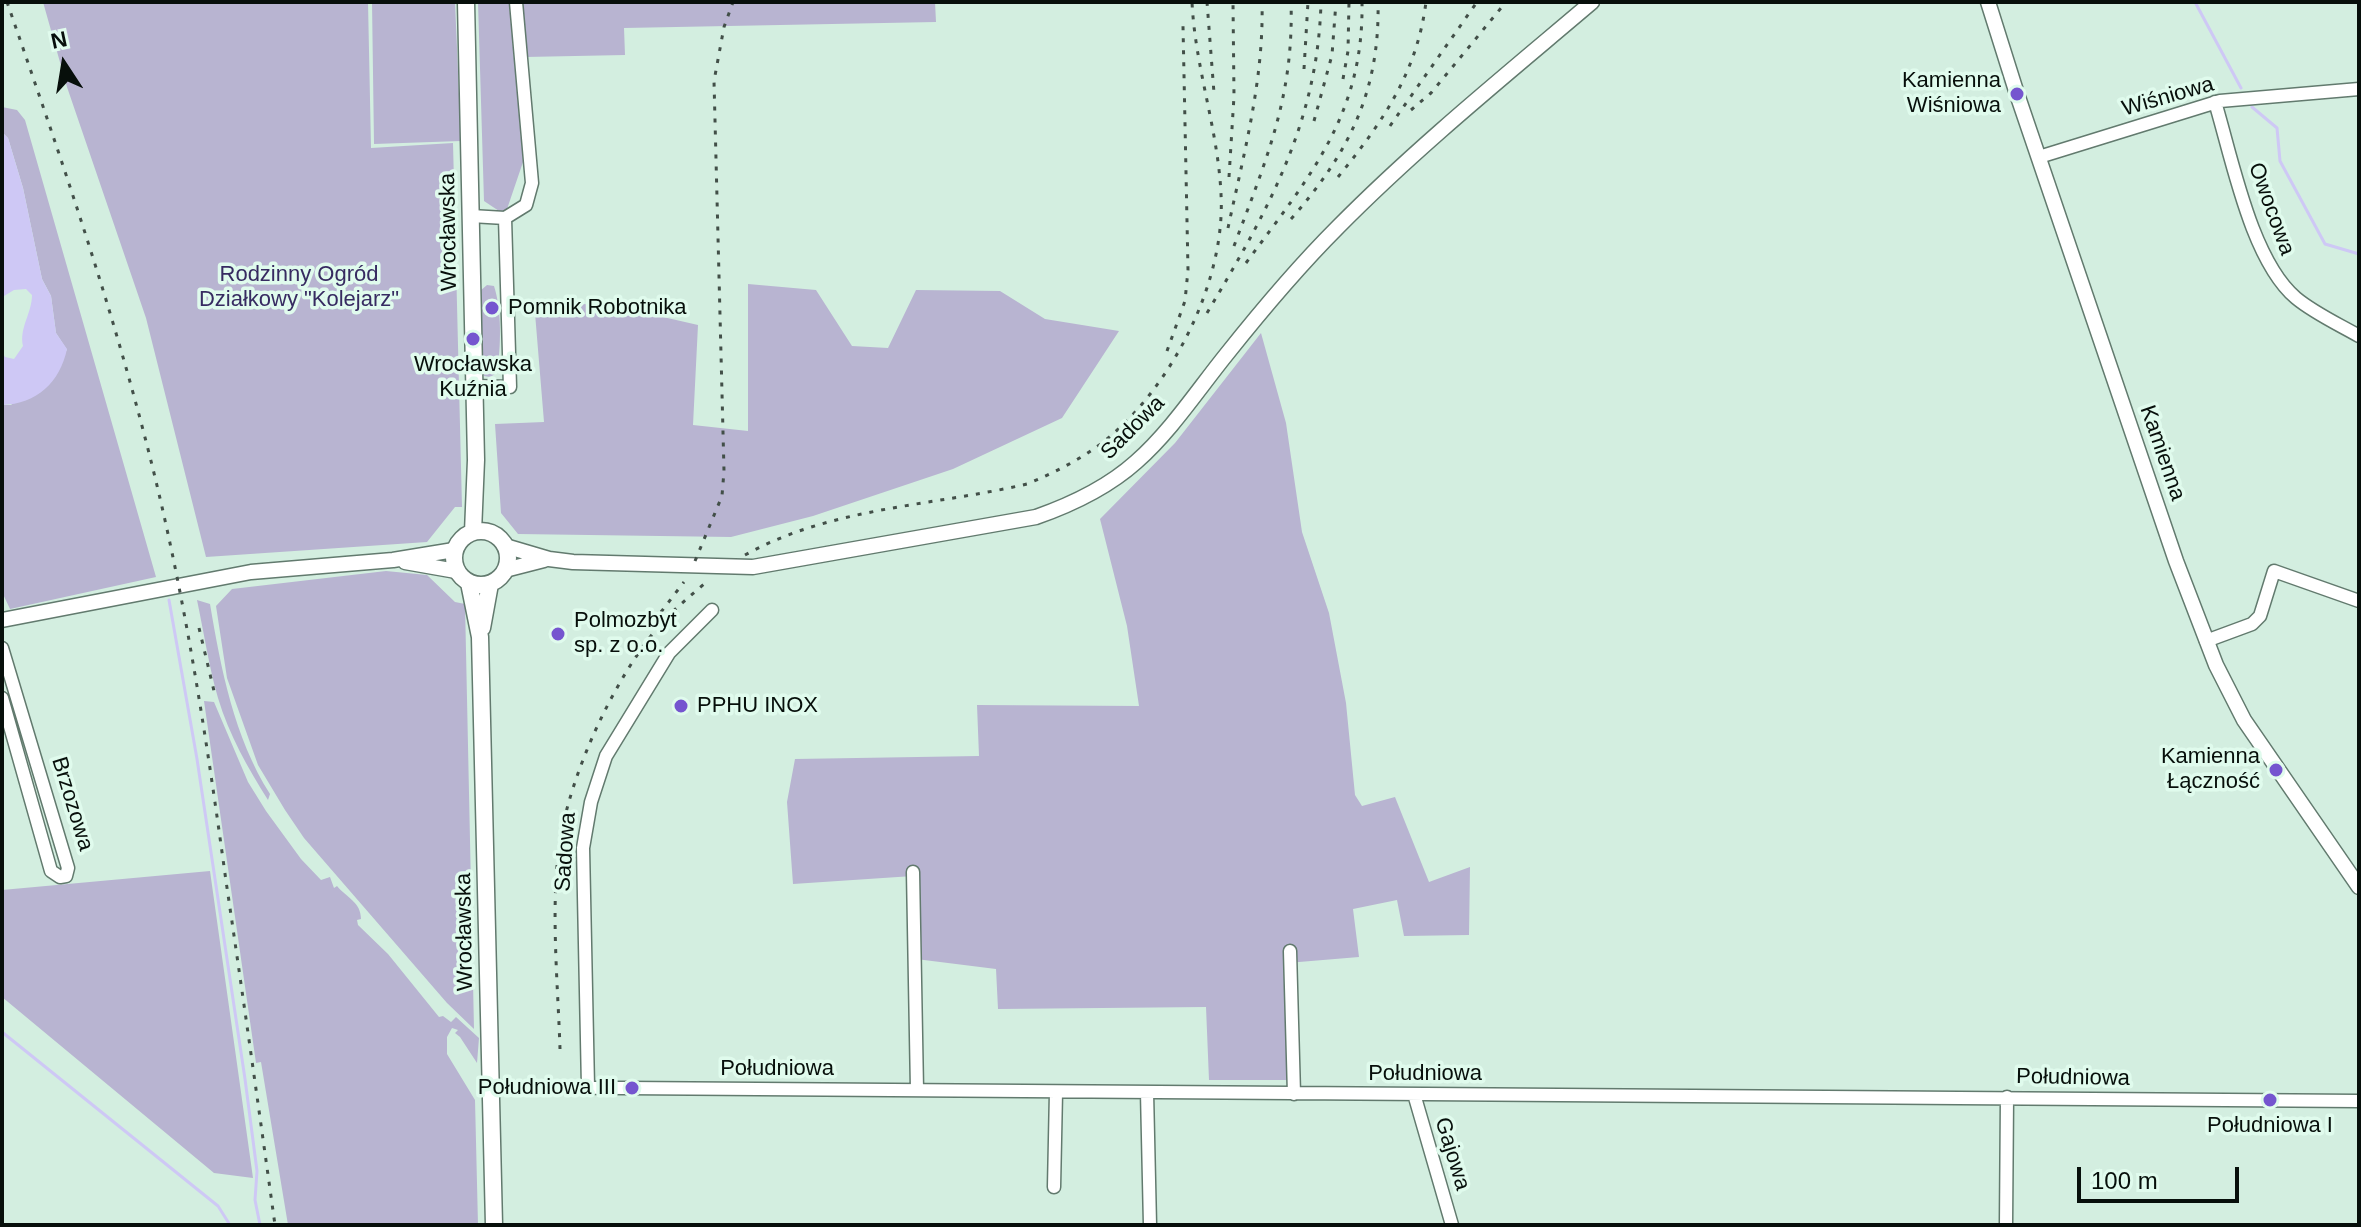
<!DOCTYPE html>
<meta charset="utf-8">
<style>
body{margin:0}
#map{position:relative;width:2361px;height:1227px;overflow:hidden;background:#d3eee0;font-family:Arial,sans-serif}
canvas{display:block}
.frame{position:absolute;inset:0;border:4px solid #070f0b;pointer-events:none}
.north{position:absolute;left:24px;top:24px;width:80px;height:80px;-webkit-text-stroke:6px #e0fbed;paint-order:stroke;rotate:348deg;font-size:22px;font-weight:700;line-height:32px;text-align:center;color:#070f0b}
.north::after{content:'';display:block;margin:auto;width:28px;height:36px;background:#070f0b;clip-path:polygon(50% 0,100% 100%,50% 72%,0 100%)}
.scale{position:absolute;left:2077px;top:1167px;width:162px;height:36px;box-sizing:border-box;border:4px solid #070f0b;border-top:0;padding-left:10px;font-size:24px;line-height:28px;white-space:nowrap;color:#070f0b;-webkit-text-stroke:6px #e0fbed;paint-order:stroke}
</style>
<div id="map">
<canvas width="2361" height="1227"></canvas>
<div class="frame"></div>
<div class="north">N</div>
<div class="scale">100 m</div>
</div>
<script>
const g = document.querySelector('canvas').getContext('2d');
g.lineJoin = 'round';
function fill(path, color) {
  g.fillStyle = color;
  g.fill(path, 'evenodd');
}
function trace(path, color, width, dash) {
  g.strokeStyle = color;
  g.lineWidth = width;
  g.lineCap = dash ? 'butt' : 'round';
  g.setLineDash(dash || []);
  g.stroke(path);
}
function drawText(font, color, halo, rows, align = 'center') {
  g.font = font + ' Arial,sans-serif';
  g.lineWidth = 7;
  g.setLineDash([]);
  g.textBaseline = 'middle';
  g.strokeStyle = halo;
  g.fillStyle = color;
  for (const [text, x, y, turn = 0] of rows) {
    g.save();
    g.translate(x, y);
    g.rotate((+turn || 0) * Math.PI / 180);
    g.textAlign = isNaN(turn) ? turn : align;
    if (halo) g.strokeText(text, 0, 0);
    g.fillText(text, 0, 0);
    g.restore();
  }
}
const green = new Path2D(`
 M 43,2 L 368,2 L 371,148 L 453,143 L 462,507 L 455,507 L 427,542 L 206,557 L 146,318 L 67,87 Z
 M 372,2 L 455,2 L 461,141 L 374,144 Z
 M 478,2 L 509,2 L 523,162 L 505,215 L 484,201 Z
 M 521,2 L 935,2 L 936,22 L 624,28 L 625,55 L 525,57 Z
 M 2,107 L 17,110 L 25,120 L 156,577 L 10,609 L 2,592 L 2,405 L 11,405 L 67,350 L 56,333 L 51,296 L 42,279 L 23,188 L 8,138 L 2,132 Z
 M 748,284 L 816,290 L 852,346 L 888,348 L 916,290 L 1000,291 L 1045,319 L 1119,331 L 1062,418 L 953,469 L 813,516 L 731,537 L 518,534 L 501,513 L 495,424 L 544,422 L 534,301 L 615,306 L 698,325 L 693,425 L 748,431 Z
 M 487,285 L 494,286 C 502,311 501,346 497,373 L 490,377 L 484,376 L 481,371 L 480,291 Z
 M 1261,333 L 1286,423 L 1302,532 L 1329,613 L 1346,703 L 1355,795 L 1362,806 L 1395,797 L 1429,882 L 1470,867 L 1469,935 L 1404,936 L 1397,900 L 1353,909 L 1359,957 L 1287,963 L 1287,1080 L 1209,1080 L 1206,1007 L 998,1009 L 996,969 L 916,959 L 913,876 L 793,884 L 787,802 L 795,759 L 979,756 L 977,705 L 1139,706 L 1127,626 L 1100,519 L 1175,443 Z
 M 386,571 L 427,575 L 455,602 L 465,604 L 474,1029 L 447,1003 L 304,838 L 285,810 L 258,765 L 227,678 L 216,606 L 232,589 Z
 M 197,600 L 210,604 C 221,669 234,737 270,794 L 268,800 C 248,768 229,735 218,698 C 209,667 204,633 197,600 Z
 M 204,701 L 214,702 L 248,782 L 266,811 L 301,859 L 321,880 L 330,877 L 334,888 L 337,886 C 347,898 361,902 361,919 L 357,920 L 358,925 L 388,954 L 439,1017 L 443,1016 L 451,1022 L 456,1017 L 479,1038 L 477,1063 L 460,1037 L 455,1033 L 458,1030 L 452,1028 L 447,1037 L 447,1054 L 475,1100 L 478,1225 L 288,1225 L 261,1062 L 256,1063 Z
 M 210,871 L 253,1178 L 214,1173 L 2,997 L 2,890 Z`);
const water = new Path2D(`
 M 2,132 L 8,138 L 23,188 L 42,279 L 51,296 L 56,333 L 67,349 C 60,382 37,404 2,405 L 2,352 L 5,357 L 14,359 L 23,346 C 19,328 32,313 32,295 L 26,289 L 14,290 L 4,296 L 2,306 Z`);
const stream = new Path2D(`
 M 2195,2 L 2241,88
 M 2252,107 L 2277,128 L 2280,161 L 2325,244 L 2359,254
 M 169,600 L 197,759 L 245,1079 L 257,1171 L 255,1200 L 260,1225
 M 2,1032 L 218,1206 L 230,1225`);
const minor = new Path2D(`
 M 2215,102 C 2232,158 2251,260 2296,298 C 2314,313 2338,324 2359,336
 M 2039,157 L 2220,101 L 2359,89
 M 471,216 L 505,218 L 510,387 L 474,386
 M 505,218 L 526,205 L 532,183 L 516,2
 M 2206,641 L 2252,624 L 2260,616 L 2274,571 L 2359,601
 M 2,648 L 68,868 L 66,876 L 60,877 L 51,871 L 2,698
 M 913,872 L 917,1090
 M 1290,951 L 1294,1094
 M 491,1087 L 2359,1101
 M 588,1087 L 583,848 L 591,802 L 606,756 L 669,653 L 712,610
 M 1147,1092 L 1150,1225
 M 1414,1094 L 1452,1225
 M 1054,1187 L 1056,1092
 M 2006,1225 L 2007,1097`);
const tertiary = new Path2D(`
 M 1988,2 L 2017,94 L 2176,561 L 2216,665 L 2244,720 L 2359,887
 M 505,546 L 549,559 L 573,562 L 753,567 L 1036,517 C 1073,504 1107,488 1136,462 C 1171,431 1197,391 1226,355 C 1261,311 1298,267 1338,227 C 1417,147 1506,75 1592,2
 M 405,562 L 456,571
 M 505,570 L 544,560
 M 2,620 L 251,572 L 393,560 L 454,550`);
const secondary = new Path2D(`
 M 466,2 L 476,460 L 473,532
 M454 558a27 27 0 1 1 54 0a27 27 0 1 1-54 0Z
 M 469,583 L 480,637 L 494,1225
 M 482,628 L 490,584`);
const rail = new Path2D(`
 M 7,2 C 60,155 113,308 152,465 C 186,602 207,742 226,881 C 243,996 259,1110 275,1225
 M 1207,2 L 1214,93
 M 1304,69 L 1308,2
 M 1343,79 L 1348,51 L 1349,2
 M 1411,110 L 1431,93 L 1506,2
 M 1314,121 L 1332,55 L 1336,2
 M 1390,126 L 1477,2
 M 1229,177 L 1234,96 L 1233,2
 M 1338,177 C 1382,123 1417,73 1426,2
 M 1291,219 C 1349,153 1380,91 1378,2
 M 1228,228 C 1244,153 1264,79 1262,2
 M 1234,246 C 1266,160 1294,97 1291,2
 M 1246,263 C 1309,177 1364,115 1362,2
 M 1207,313 C 1267,212 1318,123 1321,2
 M 1167,351 L 1185,301 L 1188,270 L 1183,26
 M 745,555 C 831,507 933,506 1027,484 C 1054,473 1079,460 1102,443 C 1171,389 1226,282 1221,194 C 1218,129 1195,67 1192,2
 M 695,561 L 722,496 L 724,471 L 714,81 L 724,27 L 733,2
 M 661,612 L 684,582
 M 199,628 L 214,691
 M 560,1049 C 558,985 550,904 560,841 C 571,772 614,679 659,626 C 672,611 688,598 704,584`);
const markers = [
 [2017,94,8,"#7555cf"],
 [492,308,8,"#7555cf"],
 [473,339,8,"#7555cf"],
 [558,634,8,"#7555cf"],
 [681,706,8,"#7555cf"],
 [2276,770,8,"#7555cf"],
 [632,1088,8,"#7555cf"],
 [2270,1100,8,"#7555cf"]
];
const poiNames = [
 ["Kamienna",2001,81],
 ["Wiśniowa",2001,106],
 ["Pomnik Robotnika",508,308,"left"],
 ["Wrocławska",473,365,"center"],
 ["Kuźnia",473,390,"center"],
 ["Polmozbyt",574,621,"left"],
 ["sp. z o.o.",574,646,"left"],
 ["PPHU INOX",697,706,"left"],
 ["Kamienna",2260,757],
 ["Łączność",2260,782],
 ["Południowa III",616,1088],
 ["Południowa I",2270,1126,"center"]
];
const streetNames = [
 ["Wiśniowa",2168,97,-16],
 ["Owocowa",2271,209,70],
 ["Wrocławska",449,232,-91],
 ["Sadowa",1133,428,-45],
 ["Kamienna",2162,453,71],
 ["Brzozowa",72,804,73],
 ["Sadowa",566,852,-86],
 ["Wrocławska",465,932,-91],
 ["Południowa",777,1069],
 ["Południowa",1425,1074],
 ["Południowa",2073,1078,1],
 ["Gajowa",1452,1154,73]
];
const parkNames = [
 ["Rodzinny Ogród",299,275],
 ["Działkowy \"Kolejarz\"",299,300]
];
fill(green, '#b8b4d1');
fill(water, '#cec8f5');
trace(stream, '#cec8f5', 3);
trace(minor, '#627a6e', 15);
trace(tertiary, '#627a6e', 17);
trace(secondary, '#627a6e', 19);
trace(minor, '#fff', 12);
trace(tertiary, '#fff', 14);
trace(secondary, '#fff', 16);
trace(rail, '#424f48', 3, [4, 8]);
for (const [x, y, r, color] of markers) {
  const dot = new Path2D();
  dot.arc(x, y, r, 0, 2 * Math.PI);
  g.fillStyle = color;
  g.fill(dot);
  trace(dot, '#e0fbed', 3);
}
drawText('22px', '#070f0b', '#e0fbed', poiNames, 'right');
drawText('22px', '#070f0b', '#e0fbed', streetNames);
drawText('22px', '#372b61', '#e0fbed', parkNames);
</script>
